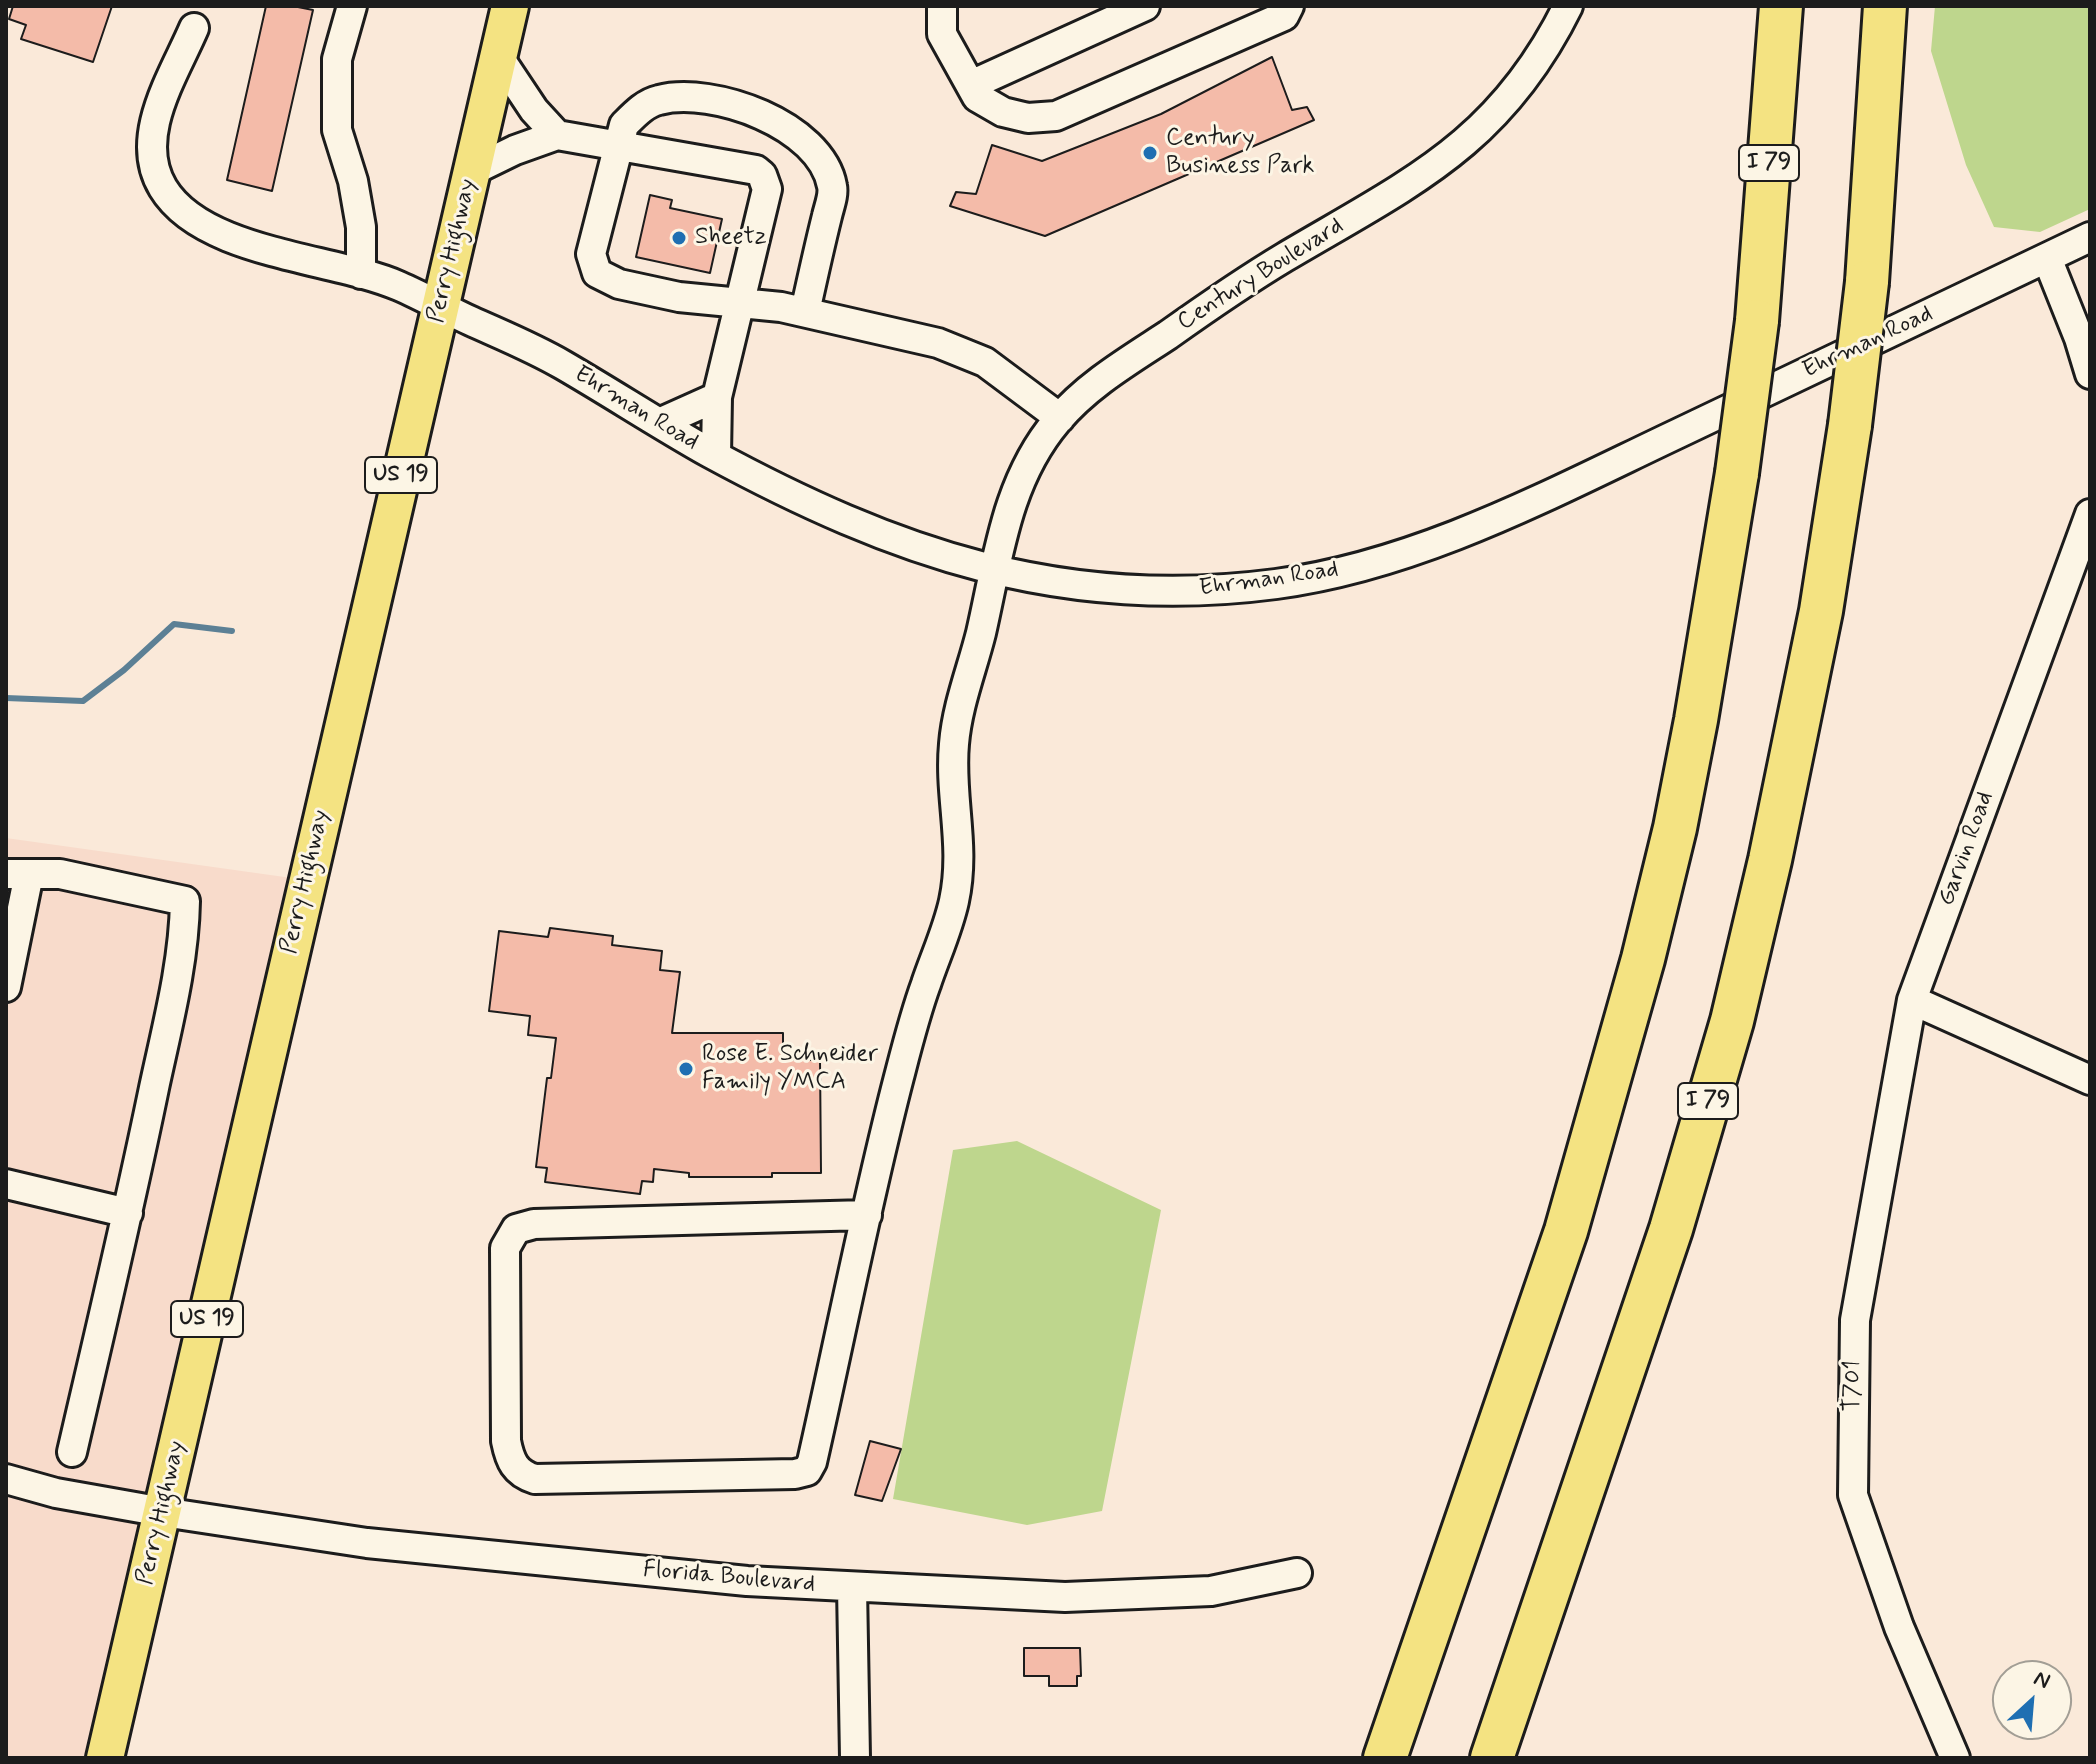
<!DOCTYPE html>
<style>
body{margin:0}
#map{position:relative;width:2096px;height:1764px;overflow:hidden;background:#fae9d9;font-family:Mynerve,sans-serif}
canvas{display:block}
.frame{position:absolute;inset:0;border:8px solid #1c1c1c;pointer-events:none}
.north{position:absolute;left:1992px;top:1660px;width:80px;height:80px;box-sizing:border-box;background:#fcf5e5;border:2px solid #a29e95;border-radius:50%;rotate:26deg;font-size:22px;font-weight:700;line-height:32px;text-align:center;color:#1c1c1c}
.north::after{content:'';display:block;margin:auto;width:28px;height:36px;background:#1f6fb2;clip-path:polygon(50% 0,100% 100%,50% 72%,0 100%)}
</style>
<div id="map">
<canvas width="2096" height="1764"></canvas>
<div class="frame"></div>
<div class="north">N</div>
</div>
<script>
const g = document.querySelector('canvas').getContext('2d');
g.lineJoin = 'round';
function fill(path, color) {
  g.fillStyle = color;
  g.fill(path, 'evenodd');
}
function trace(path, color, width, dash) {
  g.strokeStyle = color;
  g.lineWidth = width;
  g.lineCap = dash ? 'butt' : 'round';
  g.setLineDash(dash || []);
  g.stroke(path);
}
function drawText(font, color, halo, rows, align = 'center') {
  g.font = font + ' Mynerve,sans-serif';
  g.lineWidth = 6;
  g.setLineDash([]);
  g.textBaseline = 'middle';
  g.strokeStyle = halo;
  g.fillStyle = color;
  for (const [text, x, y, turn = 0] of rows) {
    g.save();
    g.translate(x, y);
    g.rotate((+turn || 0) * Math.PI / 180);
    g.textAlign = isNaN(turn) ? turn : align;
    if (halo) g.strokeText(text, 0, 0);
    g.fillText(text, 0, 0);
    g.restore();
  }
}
const built = new Path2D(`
 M 6,838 L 306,880 L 105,1758 L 6,1758 Z`);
const green = new Path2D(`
 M 1935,6 L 2090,6 L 2090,209 L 2040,232 L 1994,227 L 1966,165 L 1931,51 Z
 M 1017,1141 L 1161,1210 L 1102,1511 L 1027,1525 L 893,1499 L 953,1150 Z`);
const stream = new Path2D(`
 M 6,698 L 83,701 L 124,670 L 174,624 L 232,631`);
const building = new Path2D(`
 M 13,6 L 112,6 L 93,62 L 21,39 L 26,25 L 9,19 Z
 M 266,6 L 293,6 L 313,10 L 272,191 L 227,180 Z
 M 1272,57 L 1292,110 L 1307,107 L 1314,120 L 1045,236 L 950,206 L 956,192 L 976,194 L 992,145 L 1042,161 L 1161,114 Z
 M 650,195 L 672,200 L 670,208 L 722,219 L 710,273 L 636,257 Z
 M 550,928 L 613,936 L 612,945 L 662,951 L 660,970 L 680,972 L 672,1033 L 783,1033 L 783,1060 L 820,1060 L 821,1173 L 772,1173 L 772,1177 L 689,1177 L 689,1173 L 654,1169 L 653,1182 L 642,1181 L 640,1194 L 545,1182 L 547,1168 L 536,1167 L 547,1078 L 551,1078 L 556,1038 L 528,1035 L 530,1016 L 489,1011 L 499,931 L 548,937 Z
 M 870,1441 L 901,1449 L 882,1501 L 855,1495 Z
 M 1024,1648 L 1080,1648 L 1081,1676 L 1077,1676 L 1077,1686 L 1049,1686 L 1049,1676 L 1024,1676 Z`);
const minor = new Path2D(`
 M 352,6 L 337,59 L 337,130 L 353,181 L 361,227 L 361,274
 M 942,6 L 942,34 L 977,97 L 1003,112 L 1028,118 L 1056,116 L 1284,16 L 1289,6
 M 194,28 C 174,75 132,137 163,188 C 203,254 332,257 399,286 C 424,297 447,310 471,321 C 502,335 534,348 563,365 C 613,394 660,425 710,453 C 894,553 1063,612 1276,584 C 1419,565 1550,494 1679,433 C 1816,368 1953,303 2090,237
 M 971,85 L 1145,6
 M 557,135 L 756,170 L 762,175 L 767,189 L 717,397 L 716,456
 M 472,171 L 515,150 L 557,135 L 534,110 L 498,56
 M 2047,258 L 2079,338 L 2090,374
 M 805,312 C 812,280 819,248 827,216 C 829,207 834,195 832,186 C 821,125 713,86 659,100 C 645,103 634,115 624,125 L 591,254 L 597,273 L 619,284 L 679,297 L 781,307 L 938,343 L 985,362 L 1060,418
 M 659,423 L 717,397
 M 6,874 L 60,874 L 185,901 C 184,964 167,1027 154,1088 C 129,1210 100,1331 72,1452
 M 6,987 L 29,874
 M 1912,1000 L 2090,1080
 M 6,1184 L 128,1213
 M 867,1215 L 534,1224 L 516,1229 L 505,1248 L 506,1441 C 510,1461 515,1473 535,1479 L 795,1474 L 807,1471 L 812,1462 C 841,1334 866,1204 899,1077 C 907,1046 915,1014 926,984 C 935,957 948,929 954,901 C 966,845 949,797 954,744 C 957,706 972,669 981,633 C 998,559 1006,481 1057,421 C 1087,385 1130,360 1168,335 C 1206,308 1245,281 1285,257 C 1410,183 1500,144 1568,6
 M 6,1479 L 56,1493 L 163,1512 L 367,1543 L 747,1581 L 1065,1597 L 1211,1591 L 1297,1573
 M 852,1587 L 855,1758
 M 1955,1758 L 1899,1627 L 1853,1495 L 1855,1320 L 1912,1000 L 2090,514`);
const major = new Path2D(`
 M 105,1758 L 510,6`);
const highway = new Path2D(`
 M 1867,282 L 1885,6
 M 1757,321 L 1781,6
 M 1385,1758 L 1566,1231 L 1643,959 L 1675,828 L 1696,720 L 1737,473
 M 1492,1758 L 1671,1229 L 1732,1021 L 1770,860 L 1821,611 L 1850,425`);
const highwayBridge = new Path2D(`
 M 1850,425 L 1867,282
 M 1737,473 L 1757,321`);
const markers = [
 [1150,153,8,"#1f6fb2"],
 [679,238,8,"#1f6fb2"],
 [686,1069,8,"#1f6fb2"]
];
const shields = [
 [1769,163,60],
 [401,475,72],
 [1708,1101,60],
 [207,1319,72]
];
const shieldNames = [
 ["I 79",1769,163],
 ["US 19",401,475],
 ["I 79",1708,1101],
 ["US 19",207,1319]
];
const poiNames = [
 ["Century",1166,139],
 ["Business Park",1166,167],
 ["Sheetz",695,238],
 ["Rose E. Schneider",702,1055],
 ["Family YMCA",702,1083]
];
const streetNames = [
 ["Perry Highway",453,251,-77],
 ["Century Boulevard",1261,275,-32],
 ["Ehrman Road",1868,343,-25],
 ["Ehrman Road",636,409,31],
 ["Ehrman Road",1269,580,-8],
 ["Garvin Road",1967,849,-70],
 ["Perry Highway",306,882,-77],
 ["T701",1854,1386,-89],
 ["Perry Highway",162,1513,-77],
 ["Florida Boulevard",729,1578,5]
];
fill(built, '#f8dbcb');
fill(green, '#bed68d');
trace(stream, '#5c8095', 6);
fill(building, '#f4bba9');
trace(building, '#1c1c1c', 2);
trace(minor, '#1c1c1c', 34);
trace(major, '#1c1c1c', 42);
trace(highway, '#1c1c1c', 48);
trace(minor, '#fcf5e5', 28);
trace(major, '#f4e382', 36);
trace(highway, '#f4e382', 42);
trace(highwayBridge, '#1c1c1c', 48, []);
trace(highwayBridge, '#f4e382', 42);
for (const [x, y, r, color] of markers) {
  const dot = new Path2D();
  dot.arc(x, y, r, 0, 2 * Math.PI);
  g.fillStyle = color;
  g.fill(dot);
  trace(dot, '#fcf5e5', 3);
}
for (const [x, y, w] of shields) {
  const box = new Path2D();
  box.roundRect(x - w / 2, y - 18, w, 36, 6);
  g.fillStyle = '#fcf5e5';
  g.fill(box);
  trace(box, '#1c1c1c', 2);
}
drawText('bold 22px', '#1c1c1c', null, shieldNames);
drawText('24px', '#1c1c1c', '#fcf5e5', poiNames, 'left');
drawText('24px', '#1c1c1c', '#fcf5e5', streetNames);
</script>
